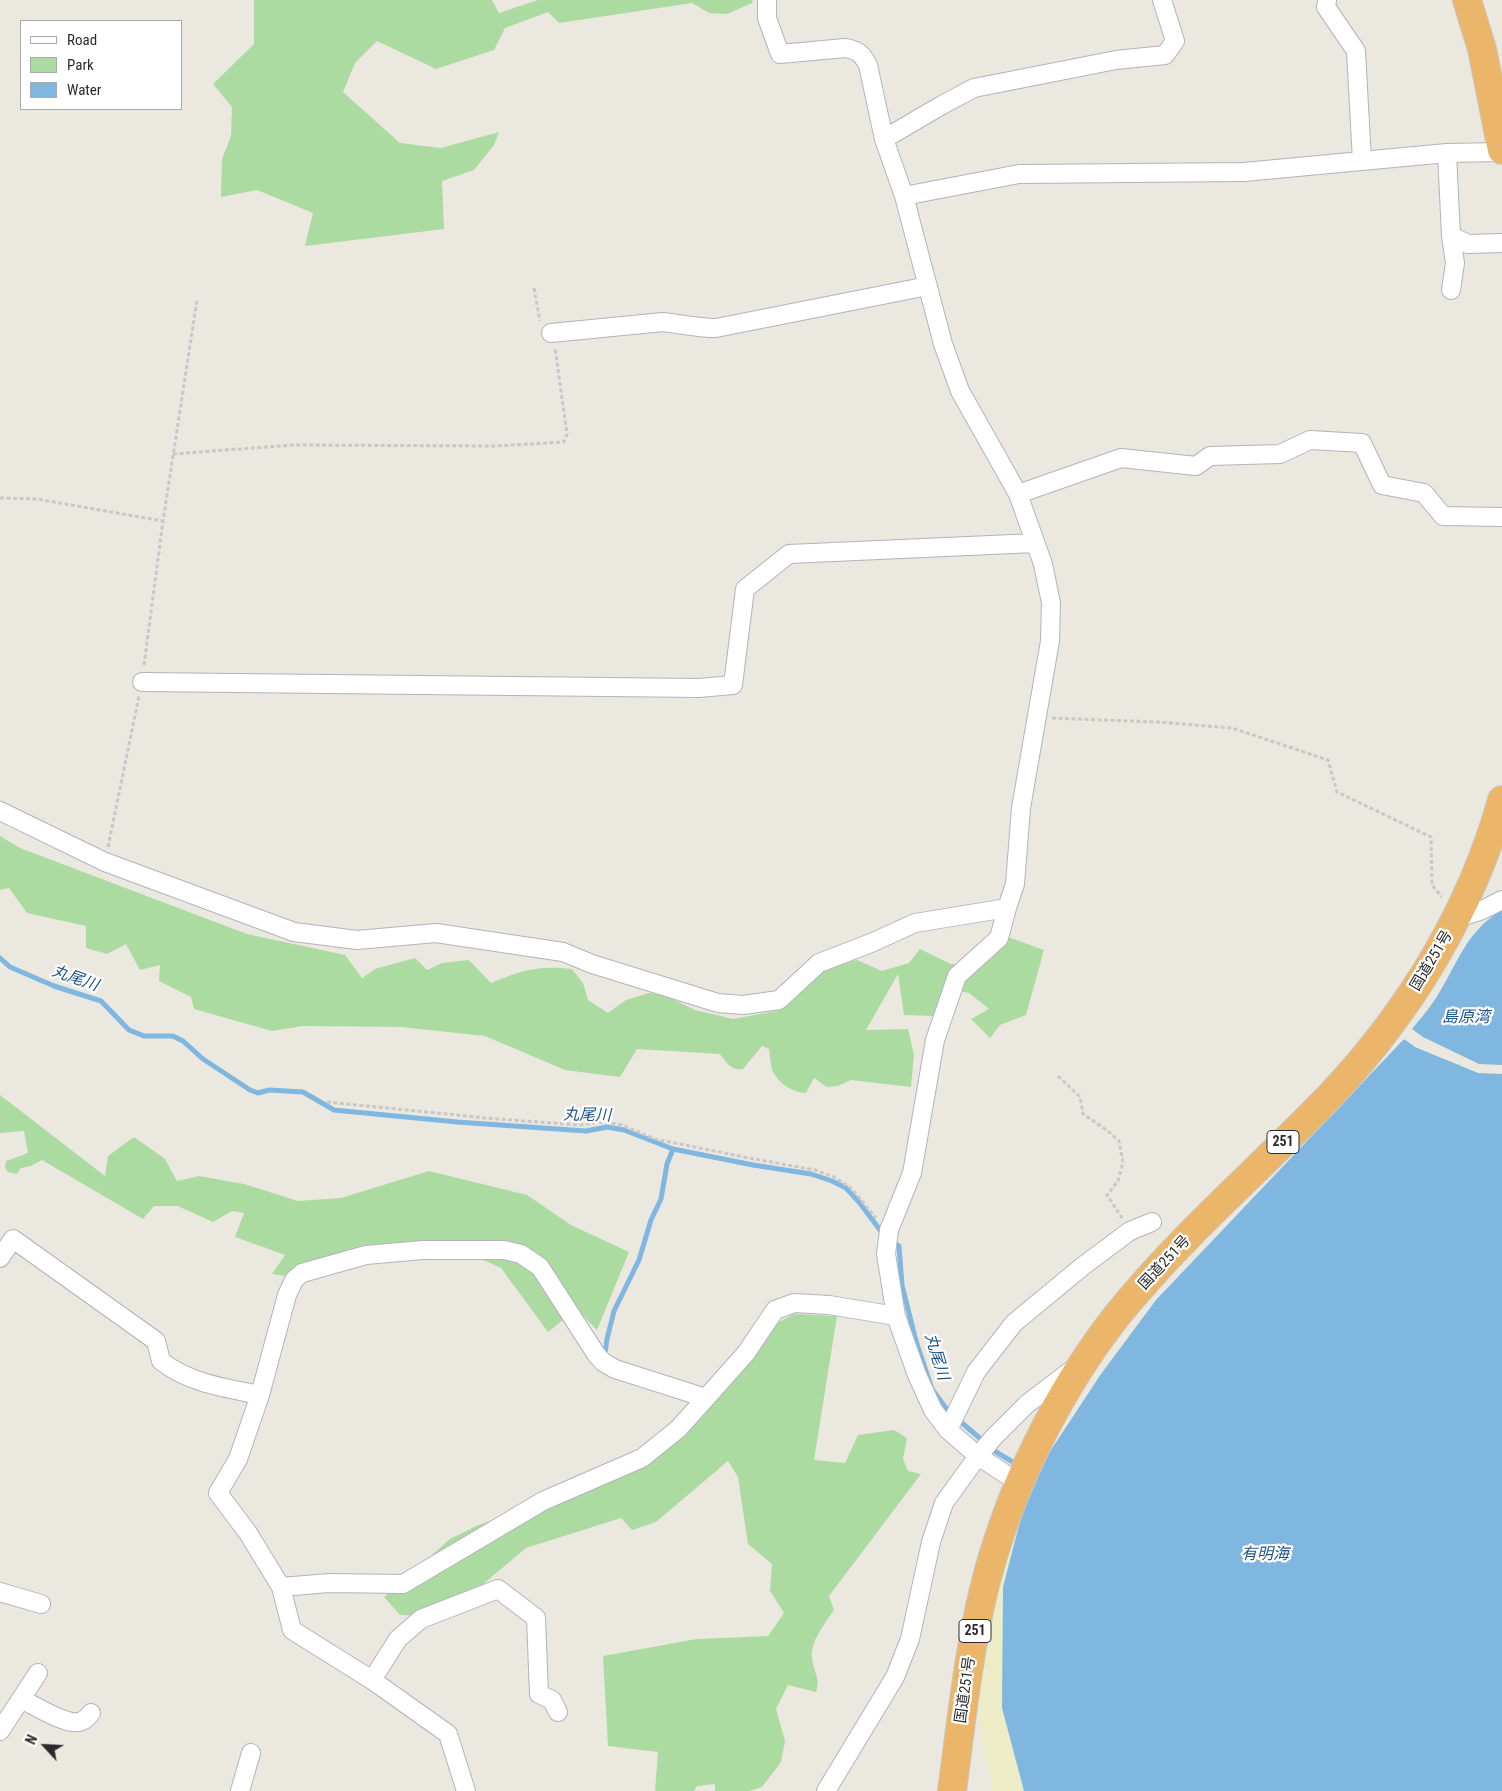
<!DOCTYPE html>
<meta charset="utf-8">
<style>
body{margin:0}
#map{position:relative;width:1502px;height:1791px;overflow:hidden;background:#ebe8df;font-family:"Roboto Condensed",sans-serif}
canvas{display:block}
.legend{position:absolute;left:20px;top:20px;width:162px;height:90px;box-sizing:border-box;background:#fff;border:1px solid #aaa;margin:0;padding:6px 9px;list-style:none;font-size:15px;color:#2b2b2b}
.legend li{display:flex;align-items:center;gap:10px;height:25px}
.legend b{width:25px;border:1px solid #aaa}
.north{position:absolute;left:20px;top:1721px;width:50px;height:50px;-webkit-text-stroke:4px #fff;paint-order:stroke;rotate:295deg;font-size:14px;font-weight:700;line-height:20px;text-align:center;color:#2b2b2b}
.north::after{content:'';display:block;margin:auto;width:18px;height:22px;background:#2b2b2b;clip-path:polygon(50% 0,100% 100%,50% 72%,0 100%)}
</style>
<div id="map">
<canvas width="1502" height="1791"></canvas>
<ul class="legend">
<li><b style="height:6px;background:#fff"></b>Road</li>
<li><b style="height:14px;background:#acdba2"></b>Park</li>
<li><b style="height:14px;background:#7fb7e0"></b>Water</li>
</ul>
<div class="north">N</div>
</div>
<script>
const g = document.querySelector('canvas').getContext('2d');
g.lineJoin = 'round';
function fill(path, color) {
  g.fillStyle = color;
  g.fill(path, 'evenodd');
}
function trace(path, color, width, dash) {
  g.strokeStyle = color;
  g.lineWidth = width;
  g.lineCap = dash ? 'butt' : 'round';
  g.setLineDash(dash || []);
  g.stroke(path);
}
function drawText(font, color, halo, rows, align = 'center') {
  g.font = font + ' "Roboto Condensed","Noto Sans JP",sans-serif';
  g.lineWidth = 4.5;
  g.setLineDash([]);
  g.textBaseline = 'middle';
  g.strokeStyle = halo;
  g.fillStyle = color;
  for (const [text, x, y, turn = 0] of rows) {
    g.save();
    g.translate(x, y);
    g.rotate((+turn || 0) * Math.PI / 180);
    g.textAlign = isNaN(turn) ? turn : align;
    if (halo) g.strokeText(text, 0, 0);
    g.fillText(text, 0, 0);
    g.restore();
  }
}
const green = new Path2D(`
 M 254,0 L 492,0 L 499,13 L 538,0 L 753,0 L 752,3 L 727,14 L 709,13 L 692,3 L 559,23 L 548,12 L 505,28 L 494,50 L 436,69 L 377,41 L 355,63 L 343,92 L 400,143 L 441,148 L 499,132 L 494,145 L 474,170 L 442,181 L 444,229 L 305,246 L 313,213 L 257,190 L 221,197 L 222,159 L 231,136 L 232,107 L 213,84 L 254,44 Z
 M 0,836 L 20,848 L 247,934 L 345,955 L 362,978 L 375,969 L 415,958 L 427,970 L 442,963 L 469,960 L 491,983 C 522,970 538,965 572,969 L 583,983 L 588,1000 L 608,1013 L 626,1000 L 649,993 L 664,995 L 695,1010 L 733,1019 L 781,1010 L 825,967 L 857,960 L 882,971 L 909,963 L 920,949 L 951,964 L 982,963 L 1008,937 L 1044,950 L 1026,1015 L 1000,1025 L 990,1038 L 971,1019 L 989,1009 L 969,993 L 943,987 L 936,1016 L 904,1015 L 898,974 L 866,1030 L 908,1029 L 914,1055 L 911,1087 L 851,1080 L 838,1086 L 827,1087 L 814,1078 L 806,1093 C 793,1093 776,1082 772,1069 C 770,1062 770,1055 769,1049 L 762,1046 L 743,1069 C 731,1071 727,1063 720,1054 L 637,1049 L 620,1077 L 565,1070 L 485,1036 L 401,1027 L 303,1026 L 272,1031 L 194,1009 L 191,997 L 159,981 L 160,965 L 140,970 L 126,944 L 107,954 L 86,948 L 86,926 L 27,913 L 9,888 L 0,890 Z
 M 0,1095 L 105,1176 L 108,1156 L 134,1137 L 165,1159 L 177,1181 L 199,1176 L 244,1184 L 298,1201 L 341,1198 L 429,1171 L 527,1195 L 571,1225 L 629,1252 L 597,1330 L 577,1309 L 548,1332 L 501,1268 L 452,1246 L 365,1245 L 326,1257 L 285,1276 L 272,1274 L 285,1255 L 235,1237 L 244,1213 L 232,1211 L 213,1222 L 178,1206 L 154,1206 L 143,1219 L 42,1160 L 31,1166 L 21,1168 L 17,1174 L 8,1172 L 5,1168 L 6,1161 L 28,1153 L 24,1131 L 0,1133 Z
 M 794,1314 L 837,1316 L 814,1460 L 845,1463 L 858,1435 L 894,1430 L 907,1438 L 903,1459 L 908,1471 L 921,1474 L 829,1596 L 834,1610 C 826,1622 810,1642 812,1657 C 813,1671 821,1678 816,1692 L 788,1685 L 776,1709 L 785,1741 L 781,1762 L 762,1787 L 749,1791 L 715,1791 L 715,1784 L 697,1786 L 694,1791 L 655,1791 L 658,1752 L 608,1746 L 603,1656 L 697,1639 L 768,1636 L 784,1613 L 770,1591 L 772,1564 L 748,1544 L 738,1477 L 728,1461 L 656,1522 L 632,1530 L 621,1518 L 526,1548 L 445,1616 L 400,1615 L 384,1597 L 450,1539 L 478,1525 L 544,1505 L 646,1464 L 775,1324 Z`);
const sand = new Path2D(`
 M 1023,1510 L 1003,1587 L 1002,1708 L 1024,1791 L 993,1791 L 984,1750 L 977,1706 L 979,1665 L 1010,1540 Z`);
const water = new Path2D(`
 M 1502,910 L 1502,1065 L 1479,1064 L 1423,1037 L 1412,1029 C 1420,1019 1429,1009 1436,998 C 1457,965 1466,931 1502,910 Z
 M 1404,1039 L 1415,1047 L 1478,1073 L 1502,1074 L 1502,1791 L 1024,1791 L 1002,1708 L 1003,1587 L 1023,1510 L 1047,1456 L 1101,1374 L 1156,1300 Z`);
const stream = new Path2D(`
 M 0,958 L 10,967 L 54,986 L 101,1001 L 129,1030 L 144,1036 L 173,1036 L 183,1041 L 203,1059 L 250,1090 L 258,1093 L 269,1090 L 303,1092 L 334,1110 L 457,1122 L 586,1131 L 607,1127 L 624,1130 L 673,1149 L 753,1165 L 811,1174 L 832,1181 L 846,1188 L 859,1202 L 883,1234
 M 892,1241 L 899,1246 L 902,1285 L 916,1341 L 932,1389 L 948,1411 L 996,1452 L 1018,1465
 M 605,1353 L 607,1339 L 614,1311 L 639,1260 L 651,1220 L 661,1199 L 667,1164 L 673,1149`);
const path = new Path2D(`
 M 534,288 L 540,321
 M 173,454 L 293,445 L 495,446 L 564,442 L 567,434 L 555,348
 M 0,498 L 37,499 L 163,521
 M 144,665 L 163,521 L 197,300
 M 1052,718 L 1156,722 L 1232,728 L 1328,760 L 1337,792 L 1431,837 L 1432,885 L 1442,897
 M 108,847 L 139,696
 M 1058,1076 L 1080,1097 L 1083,1114 L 1108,1131 L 1119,1141 L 1123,1162 L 1118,1181 L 1107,1195 L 1122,1218
 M 327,1102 L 486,1118 L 579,1125 L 601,1122 L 622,1125 L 655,1139 L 749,1158 L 815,1170 L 834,1177 L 851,1188 L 876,1218`);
const street = new Path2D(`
 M 767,0 L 767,18 L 780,54 L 845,48 C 858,50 862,54 868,65 L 884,139 L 904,196 L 943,344 L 960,391 L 1018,494 L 1043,564 L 1051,603 L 1050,641 L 1021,808 L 1015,884 L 1007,908 L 999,938 L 957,976 L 935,1040 L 912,1173 L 889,1230 L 886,1254 L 896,1316 L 917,1375 L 933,1410 L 948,1430 L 978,1456 L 1019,1483
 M 1327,0 L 1326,7 L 1356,51 L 1362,161
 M 884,139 L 942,105 L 974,88 L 1116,60 L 1165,55 L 1175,41 L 1162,0
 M 1447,153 L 1451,236 L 1455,263 L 1451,290
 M 904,196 L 1019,174 L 1244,172 L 1447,153 L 1502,152
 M 1451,236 L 1468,244 L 1502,243
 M 551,333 L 663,322 C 681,324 697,328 716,328 L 928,286
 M 1018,494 L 1121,458 L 1196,466 L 1210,456 L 1280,454 L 1310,440 L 1362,443 L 1382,485 L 1424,493 L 1443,516 L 1502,517
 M 142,682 L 699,688 L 733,685 L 745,589 L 789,554 L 1035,543
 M 0,811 L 105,862 L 294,932 L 357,940 L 436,933 L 563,952 L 592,964 L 718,1003 L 743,1005 L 779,1000 L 819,963 L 871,943 L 915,923 L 1007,908
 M 1457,918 L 1480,911 L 1502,900
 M 0,1258 L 13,1239 L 156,1341 L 161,1361 C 189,1383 225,1388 260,1395 L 287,1295 L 294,1280 L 302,1273 L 366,1255 L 423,1250 L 504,1250 L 521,1254 L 540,1267 L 596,1354 L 603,1362 L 615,1369 L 706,1398 L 746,1353 L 775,1310 L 794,1303 L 829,1305 L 896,1316
 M 260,1395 L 238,1459 L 218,1493 L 248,1533 L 281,1587 L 292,1630 L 372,1680 L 448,1734 L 466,1791
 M 948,1430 L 976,1372 L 1014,1323 L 1083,1266 L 1130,1231 L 1152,1222
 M 281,1587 L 329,1583 L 403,1584 L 543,1501 L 642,1458 L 678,1429 L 706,1398
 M 0,1592 L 41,1604
 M 372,1680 L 398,1639 L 421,1619 L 498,1589 L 536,1618 L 539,1694 L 552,1700 L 558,1712
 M 21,1699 C 34,1705 65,1725 79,1722 C 84,1721 88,1717 91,1713
 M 0,1731 L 38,1673
 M 240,1791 L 251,1753
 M 826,1791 L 895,1677 L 910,1639 L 931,1542 L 944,1503 L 978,1456 L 993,1438 L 1027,1404 L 1073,1369`);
const highway = new Path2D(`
 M 1467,0 L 1482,49 L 1502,150
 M 952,1791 C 961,1724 968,1655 984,1589 C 1008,1492 1057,1391 1119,1313 C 1183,1234 1261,1168 1331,1095 C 1410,1011 1471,911 1502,800`);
const shields = [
 [1283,1142,32],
 [975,1631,32]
];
const shieldNames = [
 ["251",1283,1142],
 ["251",975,1631]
];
const streetNames = [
 ["国道251号",1432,961,-59],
 ["国道251号",1165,1263,-47],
 ["国道251号",966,1690,-82]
];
const waterNames = [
 ["丸尾川",75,979,19],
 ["島原湾",1466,1018],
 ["丸尾川",587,1116,1],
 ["丸尾川",936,1357,73],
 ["有明海",1265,1555]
];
fill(green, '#acdba2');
fill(sand, '#ececc6');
fill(water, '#7fb7e0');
trace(stream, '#7fb7e0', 5);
trace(street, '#b2b3bd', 20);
trace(highway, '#c8c8c8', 30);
trace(path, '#c8c8c8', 3, [4, 2.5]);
trace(street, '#fff', 18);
trace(highway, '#ebb66a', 28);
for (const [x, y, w] of shields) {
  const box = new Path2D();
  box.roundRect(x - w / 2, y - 11.5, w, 23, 4);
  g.fillStyle = '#fff';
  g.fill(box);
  trace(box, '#2b2b2b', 1);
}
drawText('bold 14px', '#2b2b2b', null, shieldNames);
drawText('15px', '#2b2b2b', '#fff', streetNames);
drawText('italic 16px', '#1e558c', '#fff', waterNames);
</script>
